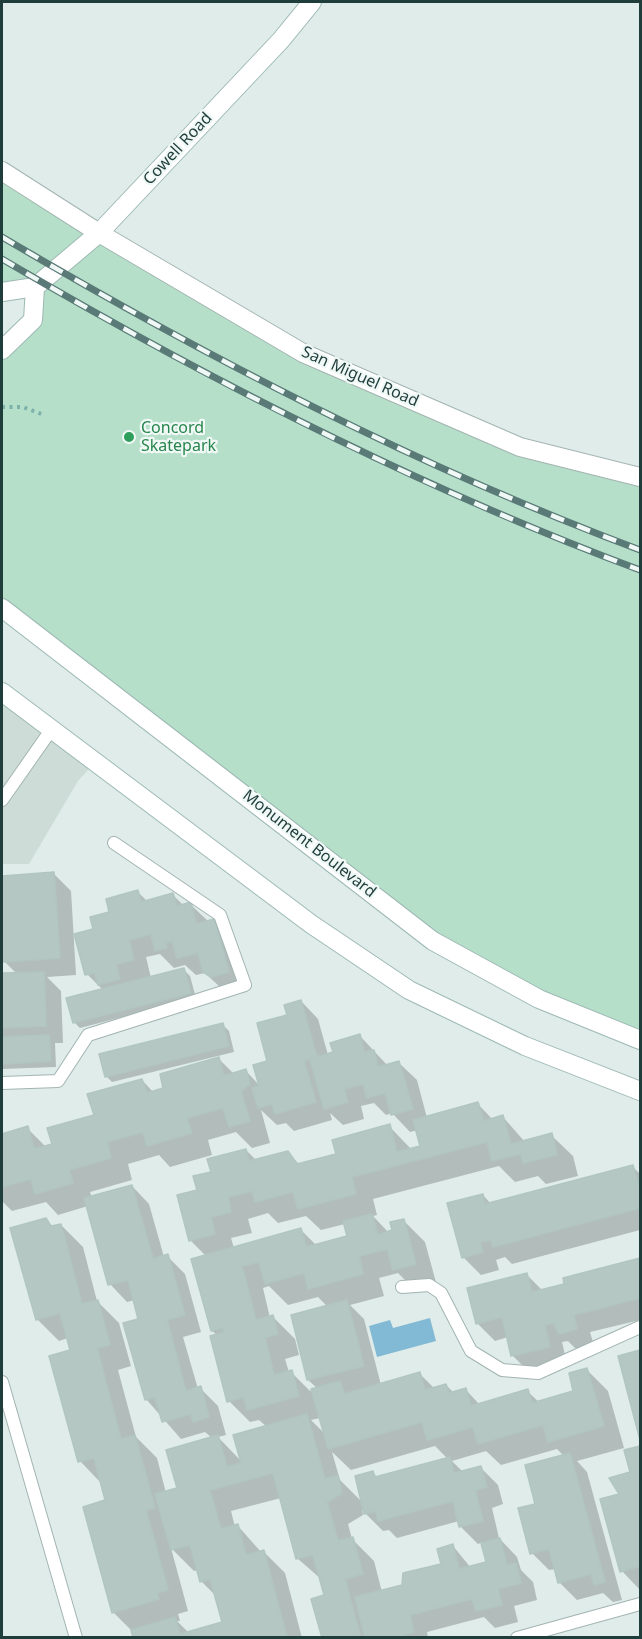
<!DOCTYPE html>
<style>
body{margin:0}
#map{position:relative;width:642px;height:1639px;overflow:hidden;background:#dfece9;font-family:"Noto Sans",sans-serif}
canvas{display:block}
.frame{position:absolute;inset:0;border:3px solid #1f3e3b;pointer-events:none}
</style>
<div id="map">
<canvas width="642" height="1639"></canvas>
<div class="frame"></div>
</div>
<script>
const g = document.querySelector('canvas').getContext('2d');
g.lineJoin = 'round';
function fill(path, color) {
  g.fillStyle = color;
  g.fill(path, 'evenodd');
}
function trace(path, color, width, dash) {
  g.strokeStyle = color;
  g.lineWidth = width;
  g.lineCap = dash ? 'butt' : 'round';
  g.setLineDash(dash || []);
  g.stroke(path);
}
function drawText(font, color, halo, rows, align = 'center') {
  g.font = font + ' "Noto Sans",sans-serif';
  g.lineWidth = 4.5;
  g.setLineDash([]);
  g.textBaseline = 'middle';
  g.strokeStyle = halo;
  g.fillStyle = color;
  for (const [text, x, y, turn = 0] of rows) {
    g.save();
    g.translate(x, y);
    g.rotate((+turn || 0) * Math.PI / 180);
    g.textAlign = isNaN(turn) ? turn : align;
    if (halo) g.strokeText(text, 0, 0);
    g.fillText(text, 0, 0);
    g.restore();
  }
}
const built = new Path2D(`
 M 2,692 L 95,762 L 78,781 L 29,864 L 2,864 Z`);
const green = new Path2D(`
 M 2,171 L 303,353 L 520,447 L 640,477 L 640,1040 L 433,941 L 2,613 L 2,350 L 33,320 L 35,288 L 2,292 Z`);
const water = new Path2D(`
 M 430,1318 L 436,1341 L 377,1357 L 369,1326 L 390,1320 L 393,1328 Z`);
const shadow = new Path2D(`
 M 54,874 L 71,891 L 76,975 L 47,977 L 61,991 L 63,1043 L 55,1043 L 56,1067 L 2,1069 L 2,975 L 17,974 L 4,961 L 2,877 Z
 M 138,892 L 148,902 L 173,895 L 184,906 L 190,904 L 209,922 L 214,921 L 231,938 L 245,990 L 222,989 L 205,973 L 196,975 L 185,965 L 174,968 L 160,954 L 146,957 L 151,978 L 184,970 L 190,976 L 196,998 L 80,1028 L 74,1022 L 103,990 L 87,974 L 95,930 Z
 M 301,1001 L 318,1019 L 328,1055 L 360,1036 L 388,1066 L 399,1063 L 417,1080 L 427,1118 L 478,1104 L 493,1120 L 503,1117 L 525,1142 L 551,1135 L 573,1156 L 578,1176 L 546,1184 L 538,1176 L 515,1182 L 499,1166 L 373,1199 L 377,1215 L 373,1216 L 389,1233 L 403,1220 L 425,1242 L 437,1286 L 416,1291 L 398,1273 L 379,1278 L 384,1296 L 350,1305 L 364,1319 L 381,1385 L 420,1374 L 435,1389 L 446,1385 L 454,1393 L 466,1390 L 480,1405 L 527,1391 L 539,1402 L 575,1392 L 586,1369 L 608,1391 L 624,1448 L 577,1461 L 587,1472 L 622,1600 L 613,1602 L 603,1593 L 577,1600 L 559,1582 L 556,1569 L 549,1570 L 532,1553 L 537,1505 L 564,1456 L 557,1449 L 501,1465 L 486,1451 L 452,1461 L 463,1472 L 481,1468 L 498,1485 L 503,1504 L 492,1508 L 499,1538 L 517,1557 L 521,1570 L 533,1582 L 537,1600 L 514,1606 L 518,1622 L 495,1628 L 484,1617 L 427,1632 L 428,1638 L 323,1638 L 326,1596 L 321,1579 L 297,1558 L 281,1498 L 231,1511 L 235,1527 L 238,1526 L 261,1552 L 264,1552 L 285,1573 L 302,1638 L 135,1638 L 133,1632 L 113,1612 L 107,1501 L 101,1483 L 80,1461 L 72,1352 L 68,1338 L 59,1341 L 37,1319 L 46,1220 L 53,1227 L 61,1225 L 83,1247 L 97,1301 L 119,1323 L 131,1366 L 118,1370 L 136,1437 L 157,1458 L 166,1493 L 178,1489 L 212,1438 L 205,1432 L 181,1439 L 146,1399 L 140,1320 L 135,1300 L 127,1302 L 110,1284 L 88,1206 L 58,1215 L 46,1202 L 12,1211 L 2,1201 L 2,1136 L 27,1128 L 46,1147 L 53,1145 L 142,1080 L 154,1093 L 219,1059 L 234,1074 L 246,1071 L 260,1086 L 289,1016 ZM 374,1103 L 386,1115 L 392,1113 L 410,1132 L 418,1130 L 422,1147 L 412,1150 L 389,1126 L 338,1155 L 300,1165 L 288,1153 L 257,1161 L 246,1150 L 213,1173 L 190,1240 L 206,1256 L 212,1331 L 217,1335 L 229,1401 L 250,1422 L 259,1420 L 267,1427 L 241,1461 L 218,1437 L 226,1435 L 218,1406 L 200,1388 L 198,1389 L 183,1337 L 201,1332 L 185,1274 L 167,1256 L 164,1257 L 149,1204 L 132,1186 L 92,1198 L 90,1192 L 132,1180 L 128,1164 L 159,1155 L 170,1167 L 212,1155 L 208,1140 L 236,1132 L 252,1148 L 270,1143 L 261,1110 L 277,1125 L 286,1123 L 294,1131 L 332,1120 L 330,1113 L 343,1125 L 364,1119 L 361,1106 ZM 268,1213 L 278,1223 L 306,1216 L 321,1230 L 345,1224 L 349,1237 L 317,1246 L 301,1230 L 234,1248 L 231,1238 L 252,1233 L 248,1219 ZM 269,1286 L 288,1305 L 318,1297 L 328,1307 L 292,1316 L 308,1380 L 318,1389 L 310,1391 L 291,1372 L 289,1372 L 285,1359 L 299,1355 L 295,1339 L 273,1317 L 270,1318 L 263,1288 ZM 320,1418 L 325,1434 L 311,1420 ZM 435,1446 L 448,1459 L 378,1478 L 373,1473 L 363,1503 L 340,1480 L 332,1452 L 351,1470 ZM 362,1510 L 383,1531 L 389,1530 L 397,1538 L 459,1521 L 460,1526 L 478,1544 L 483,1542 L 488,1563 L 471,1568 L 453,1546 L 442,1565 L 403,1587 L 382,1592 L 374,1561 L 352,1539 L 348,1524 L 363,1515 ZM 171,1548 L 194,1571 L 198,1570 L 201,1581 L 216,1596 L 223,1623 L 189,1633 L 177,1621 L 180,1621 L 178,1614 L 188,1611 Z
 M 223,1025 L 229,1031 L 234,1052 L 112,1082 L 106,1076 Z
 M 633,1167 L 640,1174 L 640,1230 L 512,1264 L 505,1257 L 496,1260 L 499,1270 L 481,1275 L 463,1257 L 483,1195 L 491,1204 Z
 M 640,1260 L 640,1320 L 590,1332 L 594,1346 L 578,1351 L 568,1341 L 562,1342 L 567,1364 L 530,1373 L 513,1356 L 508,1337 L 495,1341 L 477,1323 L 526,1274 L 543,1291 L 565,1285 L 564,1280 Z
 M 640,1352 L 640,1434 L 620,1357 Z
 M 640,1447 L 640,1590 L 622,1571 L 622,1495 L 632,1473 L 626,1451 Z`);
const building = new Path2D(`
 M 54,872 L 60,958 L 2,962 L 2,876 Z
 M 138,890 L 141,902 L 173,893 L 177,906 L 191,902 L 196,924 L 214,919 L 229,972 L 211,977 L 203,972 L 198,953 L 177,958 L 172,941 L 166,943 L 167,948 L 155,951 L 151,934 L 129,940 L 134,960 L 116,964 L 120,979 L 98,985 L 95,973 L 85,975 L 74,934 L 93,929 L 90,917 L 109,912 L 106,899 Z
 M 184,968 L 191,993 L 73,1023 L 66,998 Z
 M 44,972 L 46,1026 L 2,1028 L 2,973 Z
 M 301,1000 L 317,1057 L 304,1061 L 316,1102 L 275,1114 L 272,1104 L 258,1108 L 252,1088 L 259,1086 L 253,1065 L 267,1061 L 257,1023 L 287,1015 L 284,1005 Z
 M 223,1023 L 229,1046 L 105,1077 L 99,1054 Z
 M 360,1034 L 364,1052 L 374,1050 L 378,1067 L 399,1061 L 413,1109 L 391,1115 L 385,1093 L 367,1098 L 363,1084 L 344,1089 L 348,1102 L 324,1109 L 310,1059 L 333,1052 L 330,1043 Z
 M 49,1035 L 51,1061 L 2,1064 L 2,1037 Z
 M 219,1057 L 224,1076 L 246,1069 L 250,1084 L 241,1091 L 250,1121 L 229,1127 L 223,1108 L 187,1118 L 192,1133 L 147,1146 L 143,1132 L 107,1142 L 111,1158 L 69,1170 L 73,1183 L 35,1194 L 31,1179 L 2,1187 L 2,1134 L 28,1126 L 34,1149 L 52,1144 L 47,1128 L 94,1115 L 87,1094 L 142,1079 L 147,1093 L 163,1088 L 160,1074 Z
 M 478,1102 L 484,1121 L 503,1115 L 511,1144 L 552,1133 L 557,1155 L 523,1163 L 521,1154 L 492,1161 L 487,1142 L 352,1177 L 356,1194 L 298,1209 L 293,1192 L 255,1202 L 252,1191 L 228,1197 L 231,1212 L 211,1217 L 215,1234 L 189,1241 L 177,1195 L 197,1190 L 193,1176 L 211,1172 L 207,1159 L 246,1149 L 249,1161 L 288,1151 L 297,1164 L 336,1154 L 332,1140 L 390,1124 L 397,1152 L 420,1146 L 413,1120 Z
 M 633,1165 L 638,1183 L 640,1182 L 640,1208 L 493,1247 L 491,1240 L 480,1242 L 483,1252 L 462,1258 L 447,1203 L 483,1194 L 485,1204 Z
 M 132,1185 L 153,1259 L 168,1254 L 185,1315 L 167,1320 L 186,1391 L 201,1386 L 209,1417 L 193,1422 L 191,1414 L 162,1422 L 155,1397 L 145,1400 L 123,1323 L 138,1319 L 128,1280 L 108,1285 L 84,1198 Z
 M 372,1214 L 378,1235 L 392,1230 L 390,1222 L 404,1219 L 416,1264 L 393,1270 L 387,1249 L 359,1256 L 363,1274 L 308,1289 L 304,1273 L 265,1284 L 259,1262 L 242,1266 L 256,1320 L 273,1315 L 278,1334 L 265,1337 L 274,1375 L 292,1370 L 299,1396 L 247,1410 L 244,1397 L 227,1402 L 210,1336 L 224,1332 L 223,1328 L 211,1331 L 191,1259 L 301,1228 L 306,1247 L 347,1236 L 343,1221 Z
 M 46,1218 L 51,1226 L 61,1224 L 82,1304 L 98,1300 L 110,1345 L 97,1348 L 121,1439 L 135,1435 L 155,1508 L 146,1510 L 168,1590 L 157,1593 L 159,1599 L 112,1613 L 83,1507 L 105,1500 L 94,1458 L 78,1462 L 49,1356 L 70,1350 L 60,1313 L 36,1320 L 10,1228 Z
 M 640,1258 L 640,1298 L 574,1315 L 577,1329 L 559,1334 L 553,1323 L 545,1325 L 550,1347 L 511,1356 L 502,1317 L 476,1324 L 467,1288 L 527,1273 L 532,1292 L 564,1284 L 563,1278 Z
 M 347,1300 L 364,1366 L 307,1380 L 291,1315 Z
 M 640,1350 L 640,1440 L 618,1356 Z
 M 587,1368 L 604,1426 L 548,1442 L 543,1425 L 478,1444 L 473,1427 L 427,1440 L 422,1422 L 328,1449 L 311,1389 L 340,1381 L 344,1394 L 420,1372 L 425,1390 L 446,1384 L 449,1393 L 466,1388 L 471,1406 L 528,1389 L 532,1403 L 573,1391 L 569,1373 Z
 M 307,1414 L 325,1479 L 338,1475 L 342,1493 L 327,1502 L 338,1541 L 353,1537 L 363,1574 L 345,1579 L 361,1638 L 322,1638 L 311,1599 L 324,1595 L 313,1555 L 296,1559 L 273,1473 L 210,1490 L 221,1529 L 238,1524 L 246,1555 L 264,1550 L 287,1638 L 133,1638 L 131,1630 L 175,1617 L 180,1634 L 222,1622 L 210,1579 L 200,1582 L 190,1545 L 171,1550 L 155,1494 L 177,1488 L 166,1450 L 218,1435 L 227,1467 L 241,1463 L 233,1435 Z
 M 640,1446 L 640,1566 L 620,1572 L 600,1499 L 619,1494 L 609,1478 L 630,1472 L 624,1450 Z
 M 570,1453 L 605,1582 L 594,1585 L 591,1574 L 558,1583 L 549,1549 L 530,1554 L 518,1508 L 535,1504 L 525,1465 Z
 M 450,1457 L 454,1473 L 481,1466 L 487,1487 L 475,1490 L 483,1521 L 459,1527 L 453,1501 L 378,1521 L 376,1511 L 364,1514 L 355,1476 L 373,1471 L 375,1477 Z
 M 500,1538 L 507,1565 L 516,1563 L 521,1583 L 498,1589 L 502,1605 L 476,1611 L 472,1599 L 410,1615 L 414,1632 L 393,1638 L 365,1638 L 355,1597 L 402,1585 L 403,1573 L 441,1564 L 437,1549 L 453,1544 L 459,1569 L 486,1562 L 481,1543 Z`);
const path = new Path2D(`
 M 2,407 L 23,407 L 44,415`);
const lane = new Path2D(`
 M 2,800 L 51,730
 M 2,1083 L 58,1081 L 88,1035 L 245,985 L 220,915 L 114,843
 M 402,1287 L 429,1285 L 441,1293 L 471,1351 L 502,1370 L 538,1373 L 640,1327
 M 2,1382 L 76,1638
 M 517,1638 L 640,1604`);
const street = new Path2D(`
 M 2,171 L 99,233 L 303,353 L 520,447 L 640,477`);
const secondary = new Path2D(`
 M 2,292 L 35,287 L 99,233 L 281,40 L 312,2
 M 2,350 L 33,320 L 35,287
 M 2,608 L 433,941 L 539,999 L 640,1040
 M 2,692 L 311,924 L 409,990 L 525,1046 L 640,1091`);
const rail = new Path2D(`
 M 2,237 C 206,357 418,467 640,550
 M 2,259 C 205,378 419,488 640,570`);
const markers = [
 [129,437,6,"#2e9e5b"]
];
const streetNames = [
 ["Cowell Road",178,149,-47],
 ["San Miguel Road",360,377,24],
 ["Monument Boulevard",309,844,38]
];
const leisureNames = [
 ["Concord",141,428],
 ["Skatepark",141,446]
];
fill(built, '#cedcd8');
fill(green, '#b6dfc9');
fill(water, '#82bad6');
fill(shadow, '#0003');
fill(building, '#b5c7c2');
trace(building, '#b1c6c1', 1.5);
trace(lane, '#a2b4b1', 14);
trace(street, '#a2b4b1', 20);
trace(secondary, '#9db9b4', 20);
trace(path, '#7db3ab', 4, [3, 4.5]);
trace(lane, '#fff', 12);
trace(street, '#fff', 18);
trace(secondary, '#fff', 18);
trace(rail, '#597a77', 7);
trace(rail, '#f0f8f6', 4.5, [14]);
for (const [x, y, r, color] of markers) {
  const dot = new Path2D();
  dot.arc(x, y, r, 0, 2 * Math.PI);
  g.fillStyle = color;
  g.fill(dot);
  trace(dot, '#f0f8f6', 2);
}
drawText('16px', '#1f3e3b', '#f0f8f6', streetNames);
drawText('16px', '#27864d', '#f0f8f6', leisureNames, 'left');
</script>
